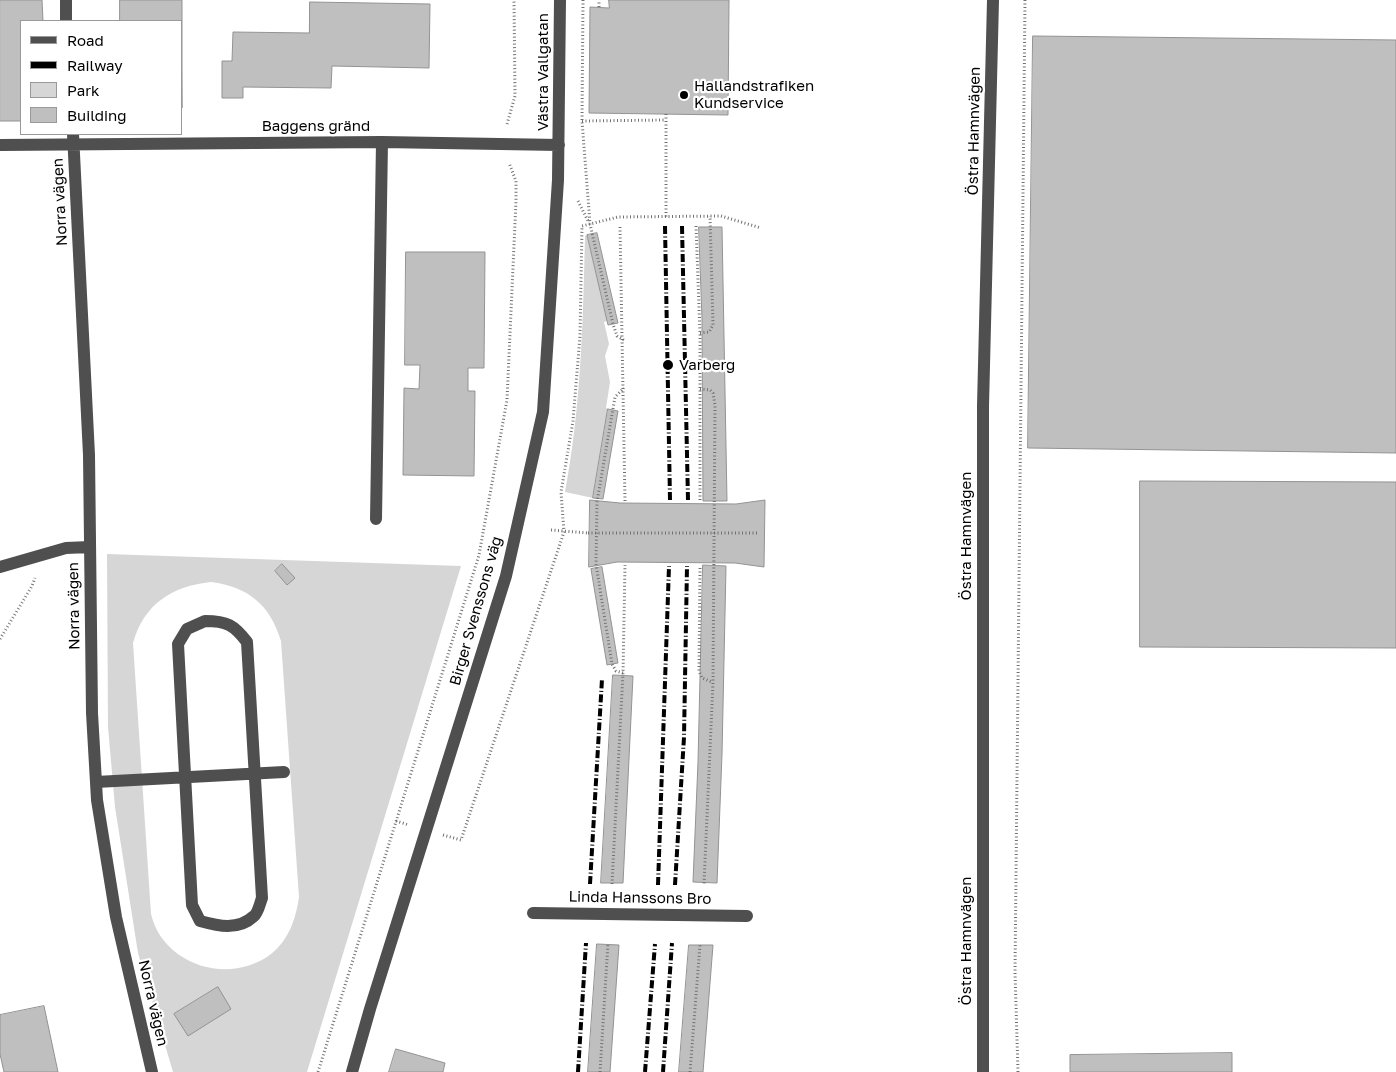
<!DOCTYPE html>
<meta charset="utf-8">
<style>
body{margin:0}
#map{position:relative;width:1396px;height:1072px;overflow:hidden;background:#fff;font-family:"Golos Text",sans-serif}
canvas{display:block}
.legend{position:absolute;left:20px;top:20px;width:162px;height:115px;box-sizing:border-box;background:#fff;border:1px solid #999;margin:0;padding:6px 9px;list-style:none;font-size:15px;color:#000}
.legend li{display:flex;align-items:center;gap:10px;height:25px}
.legend b{width:25px;border:1px solid #999}
</style>
<div id="map">
<canvas width="1396" height="1072"></canvas>
<ul class="legend">
<li><b style="height:6px;background:#4f4f4f"></b>Road</li>
<li><b style="height:6px;background:#000"></b>Railway</li>
<li><b style="height:14px;background:#d6d6d6"></b>Park</li>
<li><b style="height:14px;background:#bfbfbf"></b>Building</li>
</ul>
</div>
<script>
const g = document.querySelector('canvas').getContext('2d');
g.lineJoin = 'round';
function fill(path, color) {
  g.fillStyle = color;
  g.fill(path, 'evenodd');
}
function trace(path, color, width, dash) {
  g.strokeStyle = color;
  g.lineWidth = width;
  g.lineCap = dash ? 'butt' : 'round';
  g.setLineDash(dash || []);
  g.stroke(path);
}
function drawText(font, color, halo, rows, align = 'center') {
  g.font = font + ' "Golos Text",sans-serif';
  g.lineWidth = 4.5;
  g.setLineDash([]);
  g.textBaseline = 'middle';
  g.strokeStyle = halo;
  g.fillStyle = color;
  for (const [text, x, y, turn = 0] of rows) {
    g.save();
    g.translate(x, y);
    g.rotate((+turn || 0) * Math.PI / 180);
    g.textAlign = isNaN(turn) ? turn : align;
    if (halo) g.strokeText(text, 0, 0);
    g.fillText(text, 0, 0);
    g.restore();
  }
}
const green = new Path2D(`
 M 587,235 L 607,321 L 604,322 L 609,344 L 605,356 L 610,382 L 606,408 L 608,409 L 593,498 L 565,492 C 581,407 583,322 585,236 Z
 M 107,554 L 461,566 L 307,1072 L 173,1072 L 138,953 L 115,807 L 108,727 ZM 211,582 C 249,587 270,605 281,641 L 299,897 C 296,918 289,940 271,954 C 229,986 163,965 151,914 L 133,643 C 144,604 172,586 211,582 Z`);
const building = new Path2D(`
 M 0,0 L 42,0 L 43,21 L 21,21 L 21,121 L 0,121 Z
 M 120,0 L 182,0 L 182,108 L 181,21 L 120,21 Z
 M 609,0 L 729,0 L 728,115 L 589,113 L 590,7 L 609,8 Z
 M 310,2 L 430,4 L 429,68 L 332,66 L 331,88 L 243,87 L 243,98 L 222,98 L 222,61 L 232,61 L 233,32 L 309,33 Z
 M 1033,36 L 1396,40 L 1396,453 L 1028,448 Z
 M 699,227 L 722,227 L 727,501 L 703,501 L 702,319 Z
 M 597,233 L 618,323 L 608,325 L 587,235 Z
 M 406,252 L 485,252 L 484,368 L 468,368 L 468,391 L 475,391 L 474,476 L 403,475 L 404,388 L 419,389 L 420,365 L 405,365 Z
 M 608,409 L 618,411 L 603,499 L 593,498 Z
 M 1140,481 L 1396,482 L 1396,648 L 1140,647 Z
 M 590,500 L 620,503 L 736,504 L 765,500 L 764,567 L 735,563 L 617,562 L 589,567 Z
 M 282,564 L 295,578 L 287,585 L 275,571 Z
 M 703,565 L 726,566 L 722,754 L 717,883 L 693,882 L 698,762 Z
 M 602,567 L 618,663 L 607,665 L 591,569 Z
 M 613,675 L 633,676 L 623,883 L 601,883 Z
 M 597,944 L 619,945 L 610,1072 L 588,1072 Z
 M 689,945 L 713,945 L 703,1072 L 679,1072 Z
 M 218,987 L 231,1009 L 188,1036 L 174,1014 Z
 M 44,1006 L 58,1072 L 4,1072 L 0,1054 L 0,1015 Z
 M 396,1049 L 445,1063 L 443,1072 L 389,1072 Z
 M 1232,1053 L 1232,1072 L 1070,1072 L 1070,1055 Z`);
const path = new Path2D(`
 M 583,0 L 582,121 L 590,224 L 613,324 L 617,336 L 624,340
 M 599,7 L 599,0
 M 666,114 L 666,217
 M 582,121 L 666,120
 M 507,124 L 515,96 L 514,0
 M 578,201 L 588,221
 M 696,226 L 700,333 L 700,500
 M 620,227 L 625,501
 M 700,333 L 709,332 L 713,325 L 710,216
 M 700,389 L 710,390 L 713,393 L 715,405 L 713,682 L 704,884
 M 551,530 L 588,533
 M 700,568 L 699,671 L 702,678 L 712,682
 M 0,639 L 32,586 L 35,578
 M 623,673 L 616,671 L 612,664 L 596,564 L 597,502 L 615,397 L 624,388
 M 396,821 L 409,825
 M 443,835 L 461,840 L 564,532 L 561,492 L 573,421 L 580,336 L 582,226 L 618,217 L 721,216 L 761,228
 M 612,884 L 623,673 L 625,565
 M 318,1072 L 479,555 L 507,400 L 516,201 L 516,181 L 509,163
 M 600,1072 L 608,943
 M 690,1072 L 700,945
 M 1018,1072 L 1015,972 L 1025,0`);
const minor = new Path2D(`
 M 66,0 L 66,21
 M 73,134 L 89,455 L 92,713 L 97,800 L 116,917 L 152,1072
 M 0,145 L 382,142 L 559,145
 M 376,519 L 382,142
 M 0,567 L 66,548 L 90,547
 M 205,621 C 227,621 234,625 247,642 L 262,898 C 260,903 258,913 254,916 C 238,931 218,926 200,921 L 192,905 L 178,644 L 187,629 Z
 M 96,782 L 284,772
 M 352,1072 L 370,1009 L 506,576 L 543,412 L 558,180 L 560,0
 M 983,1072 L 983,406 L 993,0`);
const rail = new Path2D(`
 M 665,226 L 670,500
 M 682,226 L 688,500
 M 590,884 L 602,679
 M 658,885 L 669,566
 M 675,885 L 684,737 L 687,566
 M 578,1072 L 586,943
 M 645,1072 L 655,944
 M 663,1072 L 672,943`);
const pathBridge = new Path2D(`
 M 588,533 L 757,533`);
const minorBridge = new Path2D(`
 M 533,913 L 747,916`);
const markers = [
 [684,95,5,"#000"],
 [668,365,6,"#000"]
];
const streetNames = [
 ["Västra Vallgatan",543,72,-90],
 ["Baggens gränd",316,126],
 ["Östra Hamnvägen",974,131,-89],
 ["Norra vägen",60,202,-93],
 ["Östra Hamnvägen",966,536,-90],
 ["Norra vägen",74,606,-91],
 ["Birger Svenssons väg",476,611,-74],
 ["Linda Hanssons Bro",640,898,1],
 ["Östra Hamnvägen",966,941,-90],
 ["Norra vägen",153,1003,77]
];
const poiNames = [
 ["Hallandstrafiken",694,86],
 ["Kundservice",694,103],
 ["Varberg",679,365]
];
fill(green, '#d6d6d6');
fill(building, '#bfbfbf');
trace(building, '#939393', 1);
trace(path, '#717171', 3, [1, 2.5]);
trace(minor, '#4f4f4f', 12);
trace(rail, '#000', 4, [8, 2.5, 1, 2.5]);
trace(pathBridge, '#717171', 3, [1, 2.5]);
trace(minorBridge, '#4f4f4f', 12);
for (const [x, y, r, color] of markers) {
  const dot = new Path2D();
  dot.arc(x, y, r, 0, 2 * Math.PI);
  g.fillStyle = color;
  g.fill(dot);
  trace(dot, '#fff', 2);
}
drawText('15px', '#000', '#fff', streetNames);
drawText('15px', '#000', '#fff', poiNames, 'left');
</script>
